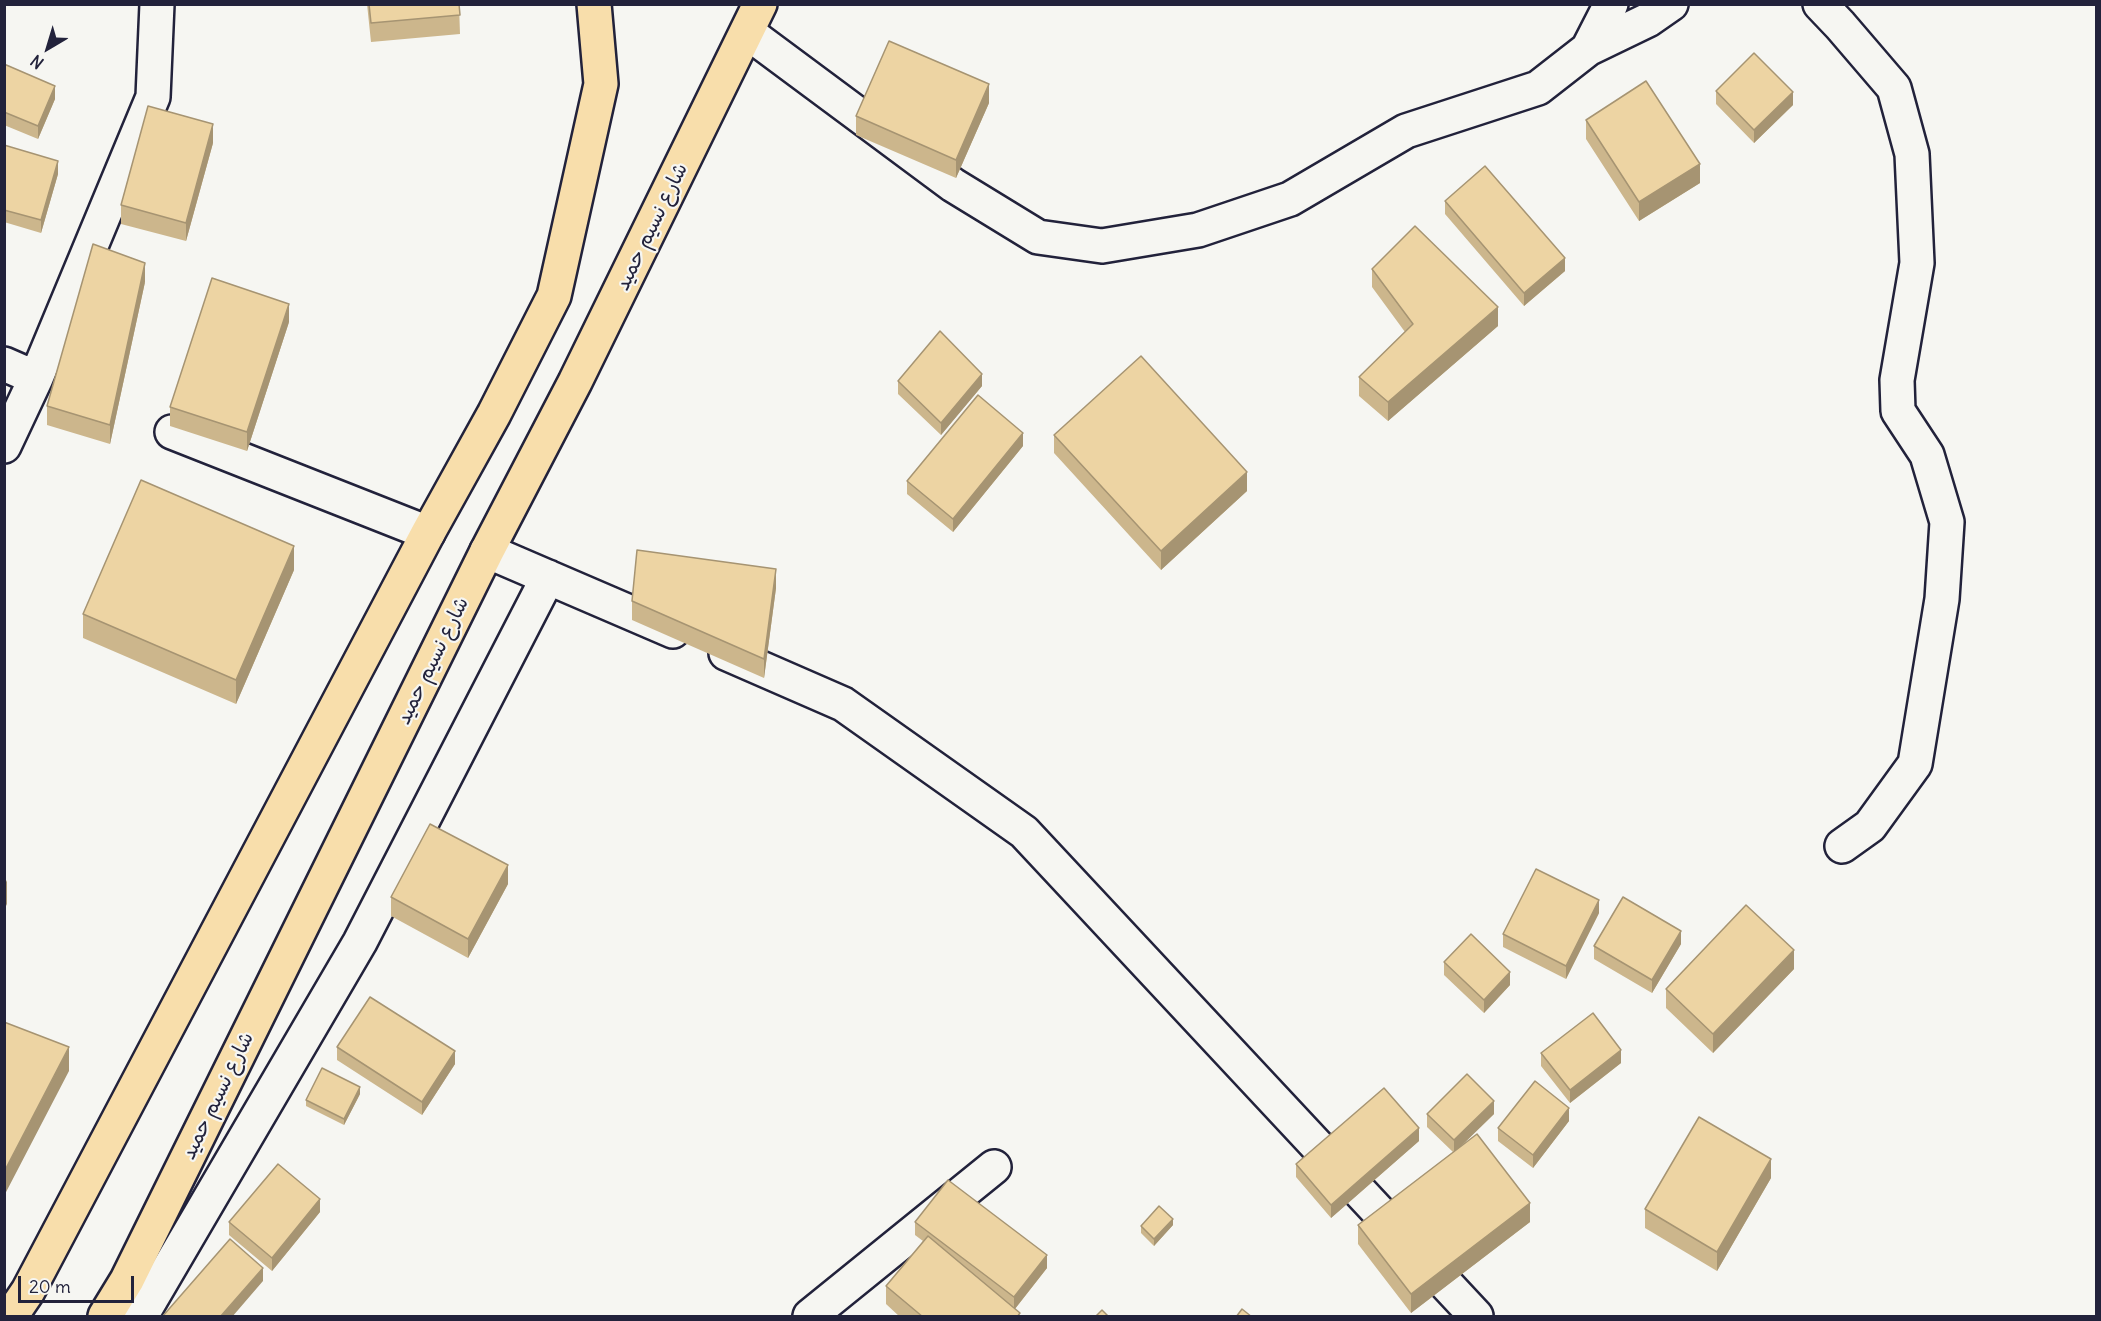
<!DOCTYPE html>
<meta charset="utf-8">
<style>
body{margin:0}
#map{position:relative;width:2101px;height:1321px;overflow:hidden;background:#f6f6f2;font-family:Delius,sans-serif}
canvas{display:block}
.frame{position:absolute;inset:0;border:6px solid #22223b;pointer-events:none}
.north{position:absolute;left:18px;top:18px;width:60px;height:60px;-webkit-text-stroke:4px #f6f6f2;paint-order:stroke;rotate:218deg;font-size:16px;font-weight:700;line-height:24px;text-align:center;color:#22223b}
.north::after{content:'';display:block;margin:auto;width:21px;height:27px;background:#22223b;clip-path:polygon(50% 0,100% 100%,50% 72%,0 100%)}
.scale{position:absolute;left:18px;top:1276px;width:116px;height:27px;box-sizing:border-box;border:3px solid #22223b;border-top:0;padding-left:8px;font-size:18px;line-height:21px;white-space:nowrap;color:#22223b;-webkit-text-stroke:4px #f6f6f2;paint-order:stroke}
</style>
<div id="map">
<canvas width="2101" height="1321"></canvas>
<div class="frame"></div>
<div class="north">N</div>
<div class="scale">20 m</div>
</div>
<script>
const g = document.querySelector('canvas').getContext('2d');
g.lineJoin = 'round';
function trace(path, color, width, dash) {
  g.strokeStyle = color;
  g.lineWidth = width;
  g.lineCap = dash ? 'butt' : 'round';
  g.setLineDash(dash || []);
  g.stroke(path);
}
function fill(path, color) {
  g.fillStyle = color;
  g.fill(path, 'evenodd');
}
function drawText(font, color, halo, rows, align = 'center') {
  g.font = font + ' Delius,"Playpen Sans Arabic",sans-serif';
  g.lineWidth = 4.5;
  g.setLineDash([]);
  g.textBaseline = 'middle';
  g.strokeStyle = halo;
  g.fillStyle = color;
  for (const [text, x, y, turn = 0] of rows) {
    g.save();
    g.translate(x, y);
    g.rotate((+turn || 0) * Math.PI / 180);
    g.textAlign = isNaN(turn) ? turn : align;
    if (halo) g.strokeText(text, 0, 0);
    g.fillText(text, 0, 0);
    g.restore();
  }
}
const minor = new Path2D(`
 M 1820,4 L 1840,25 L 1894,88 L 1912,154 L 1917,263 L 1897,380 L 1898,411 L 1927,455 L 1947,522 L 1942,599 L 1915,764 L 1870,826 L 1842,846
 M 747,32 L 953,185 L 1038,237 L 1102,246 L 1198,230 L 1290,199 L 1406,131 L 1538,88 L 1588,49 L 1611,4
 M 1588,49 L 1648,20 L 1671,4
 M 4,364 L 36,378
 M 172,432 L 428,533
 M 4,446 L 36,378 L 153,97 L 157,4
 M 487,551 L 673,631
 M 726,653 L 843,704 L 1024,832 L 1476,1316
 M 141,1316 L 360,942 L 548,577
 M 810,1316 L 994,1167`);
const major = new Path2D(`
 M 11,1316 L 28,1291 L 428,533 L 494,414 L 554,296 L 601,84 L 594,4
 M 105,1316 L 127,1280 L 487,551 L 575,382 L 760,4`);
const wall = new Path2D(`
 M 367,4 L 459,4 L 460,34 L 371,42 Z
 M 4,64 L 55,99 L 38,139 L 4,125 Z
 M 1716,91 L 1793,105 L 1754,143 L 1716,104 Z
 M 989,103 L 956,178 L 856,135 L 856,116 Z
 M 1586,120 L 1700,183 L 1639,221 L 1586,139 Z
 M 213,143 L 186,241 L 121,224 L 121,205 Z
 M 4,145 L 58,174 L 41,233 L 4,222 Z
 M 1445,201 L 1565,271 L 1524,306 L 1445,214 Z
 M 1372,269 L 1498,326 L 1388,421 L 1359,396 L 1359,377 L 1405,332 L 1372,287 Z
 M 145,282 L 110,444 L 47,425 L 47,406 Z
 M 289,322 L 247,451 L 170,426 L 170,407 Z
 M 898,381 L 982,386 L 941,435 L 898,394 Z
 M 1054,435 L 1247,491 L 1161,570 L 1054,453 Z
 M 1023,446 L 953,532 L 907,494 L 907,481 Z
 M 294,570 L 236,704 L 83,638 L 83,614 Z
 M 776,588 L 764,678 L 632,620 L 632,601 Z
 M 508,884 L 468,958 L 391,916 L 391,897 Z
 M 1599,913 L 1566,979 L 1503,947 L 1503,934 Z
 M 1681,944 L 1652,993 L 1594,959 L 1594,946 Z
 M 1444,962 L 1510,985 L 1484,1013 L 1444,975 Z
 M 1794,969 L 1713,1053 L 1666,1008 L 1666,989 Z
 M 337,1047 L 455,1064 L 422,1115 L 337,1060 Z
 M 1541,1053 L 1621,1063 L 1570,1103 L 1541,1066 Z
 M 360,1094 L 344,1125 L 306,1106 L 306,1100 Z
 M 1427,1114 L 1494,1114 L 1460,1147 L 1530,1222 L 1411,1313 L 1358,1244 L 1358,1225 L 1453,1152 L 1427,1127 Z
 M 1569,1121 L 1533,1168 L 1498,1141 L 1498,1128 Z
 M 1419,1141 L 1331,1218 L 1296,1177 L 1296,1164 Z
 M 1771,1178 L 1717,1271 L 1645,1228 L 1645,1209 Z
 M 320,1212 L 272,1271 L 229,1235 L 229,1222 Z
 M 915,1222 L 1047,1268 L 1015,1309 L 1020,1317 L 900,1317 L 886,1304 L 886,1286 L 923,1241 L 915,1235 Z
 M 1173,1225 L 1154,1246 L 1141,1233 L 1141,1226 Z`);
const shadedWall = new Path2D(`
 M 989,84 L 989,103 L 956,178 L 956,160 Z
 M 55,86 L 55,99 L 38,139 L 38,126 Z
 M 1793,92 L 1793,105 L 1754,143 L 1754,130 Z
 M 213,124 L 213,143 L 186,241 L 186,223 Z
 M 58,161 L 58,174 L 41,233 L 41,220 Z
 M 1700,164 L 1700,183 L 1639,221 L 1639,202 Z
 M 5,235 L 5,254 L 4,256 L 4,237 Z
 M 1565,258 L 1565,271 L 1524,306 L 1524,293 Z
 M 145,263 L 145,282 L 110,444 L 110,425 Z
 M 289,304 L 289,322 L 247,451 L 247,432 Z
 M 1498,307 L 1498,326 L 1388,421 L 1388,402 Z
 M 982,374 L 982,386 L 941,435 L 941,423 Z
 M 1023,433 L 1023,446 L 953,532 L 953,519 Z
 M 1247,472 L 1247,491 L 1161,570 L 1161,551 Z
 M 294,546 L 294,570 L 236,704 L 236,680 Z
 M 776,569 L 776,588 L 764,678 L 764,659 Z
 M 508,865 L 508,884 L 468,958 L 468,939 Z
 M 7,880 L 7,904 L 4,910 L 4,886 Z
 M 1599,900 L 1599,913 L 1566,979 L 1566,966 Z
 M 1681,931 L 1681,944 L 1652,993 L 1652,980 Z
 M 1794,950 L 1794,969 L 1713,1053 L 1713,1034 Z
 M 1510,972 L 1510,985 L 1484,1013 L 1484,1000 Z
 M 69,1047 L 69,1071 L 4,1196 L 4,1172 Z
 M 1621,1050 L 1621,1063 L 1570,1103 L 1570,1090 Z
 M 455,1051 L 455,1064 L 422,1115 L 422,1102 Z
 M 360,1087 L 360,1094 L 344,1125 L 344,1119 Z
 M 1494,1101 L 1494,1114 L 1454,1153 L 1454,1140 Z
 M 1569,1108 L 1569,1121 L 1533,1168 L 1533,1155 Z
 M 1419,1128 L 1419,1141 L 1331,1218 L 1331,1205 Z
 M 1771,1159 L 1771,1178 L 1717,1271 L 1717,1252 Z
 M 320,1199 L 320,1212 L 272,1271 L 272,1258 Z
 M 1530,1203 L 1530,1222 L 1411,1313 L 1411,1294 Z
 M 1173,1219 L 1173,1225 L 1154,1246 L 1154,1239 Z
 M 1047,1255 L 1047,1268 L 1014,1310 L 1014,1297 Z
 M 263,1268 L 263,1281 L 232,1317 L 220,1317 Z`);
const building = new Path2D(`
 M 369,4 L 459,4 L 460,15 L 371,23 Z
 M 889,41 L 989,84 L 956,160 L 856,116 Z
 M 1754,53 L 1793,92 L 1754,130 L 1716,91 Z
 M 4,64 L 55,86 L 38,126 L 4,112 Z
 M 1646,81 L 1700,164 L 1639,202 L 1586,120 Z
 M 148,106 L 213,124 L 186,223 L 121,205 Z
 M 4,145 L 58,161 L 41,220 L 4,210 Z
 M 1485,166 L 1565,258 L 1524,293 L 1445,201 Z
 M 1415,226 L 1498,307 L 1388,402 L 1359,377 L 1413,324 L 1372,269 Z
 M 93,244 L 145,263 L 110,425 L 47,406 Z
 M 212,278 L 289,304 L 247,432 L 170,407 Z
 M 940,331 L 982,374 L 941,423 L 898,381 Z
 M 1141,356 L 1247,472 L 1161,551 L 1054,435 Z
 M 978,395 L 1023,433 L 953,519 L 907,481 Z
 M 141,480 L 294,546 L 236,680 L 83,614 Z
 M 637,550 L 776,569 L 764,659 L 632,601 Z
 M 430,824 L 508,865 L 468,939 L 391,897 Z
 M 1536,869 L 1599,900 L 1566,966 L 1503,934 Z
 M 1623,897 L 1681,931 L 1652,980 L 1594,946 Z
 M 1746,905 L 1794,950 L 1713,1034 L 1666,989 Z
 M 1471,934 L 1510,972 L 1484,1000 L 1444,962 Z
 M 370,997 L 455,1051 L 422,1102 L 337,1047 Z
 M 1593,1013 L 1621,1050 L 1570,1090 L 1541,1053 Z
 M 4,1022 L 69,1047 L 4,1172 Z
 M 322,1068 L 360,1087 L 344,1119 L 306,1100 Z
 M 1467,1074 L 1494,1101 L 1454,1140 L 1427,1114 Z
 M 1535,1081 L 1569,1108 L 1533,1155 L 1498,1128 Z
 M 1384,1088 L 1419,1128 L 1331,1205 L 1296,1164 Z
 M 1699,1117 L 1771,1159 L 1717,1252 L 1645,1209 Z
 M 1477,1134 L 1530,1203 L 1411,1294 L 1358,1225 Z
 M 278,1164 L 320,1199 L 272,1258 L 229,1222 Z
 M 948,1180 L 1047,1255 L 1014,1297 L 915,1222 Z
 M 1159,1206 L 1173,1219 L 1154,1239 L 1141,1226 Z
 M 928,1236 L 1020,1313 L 1017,1317 L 923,1317 L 886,1286 Z
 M 230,1239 L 263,1268 L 220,1317 L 162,1317 Z
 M 1242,1309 L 1252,1317 L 1236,1317 Z
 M 1102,1310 L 1109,1317 L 1095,1317 Z`);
const streetNames = [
 ["شارع نسيم حميد",652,227,-64],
 ["شارع نسيم حميد",433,661,-64],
 ["شارع نسيم حميد",218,1096,-64]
];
trace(minor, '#22223b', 38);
trace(major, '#22223b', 38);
trace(minor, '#f6f6f2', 33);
trace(major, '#f8deab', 33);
fill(wall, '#ccb68c');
fill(shadedWall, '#a69472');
fill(building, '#edd4a3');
trace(building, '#a69472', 1.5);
drawText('20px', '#22223b', '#f6f6f2', streetNames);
</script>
